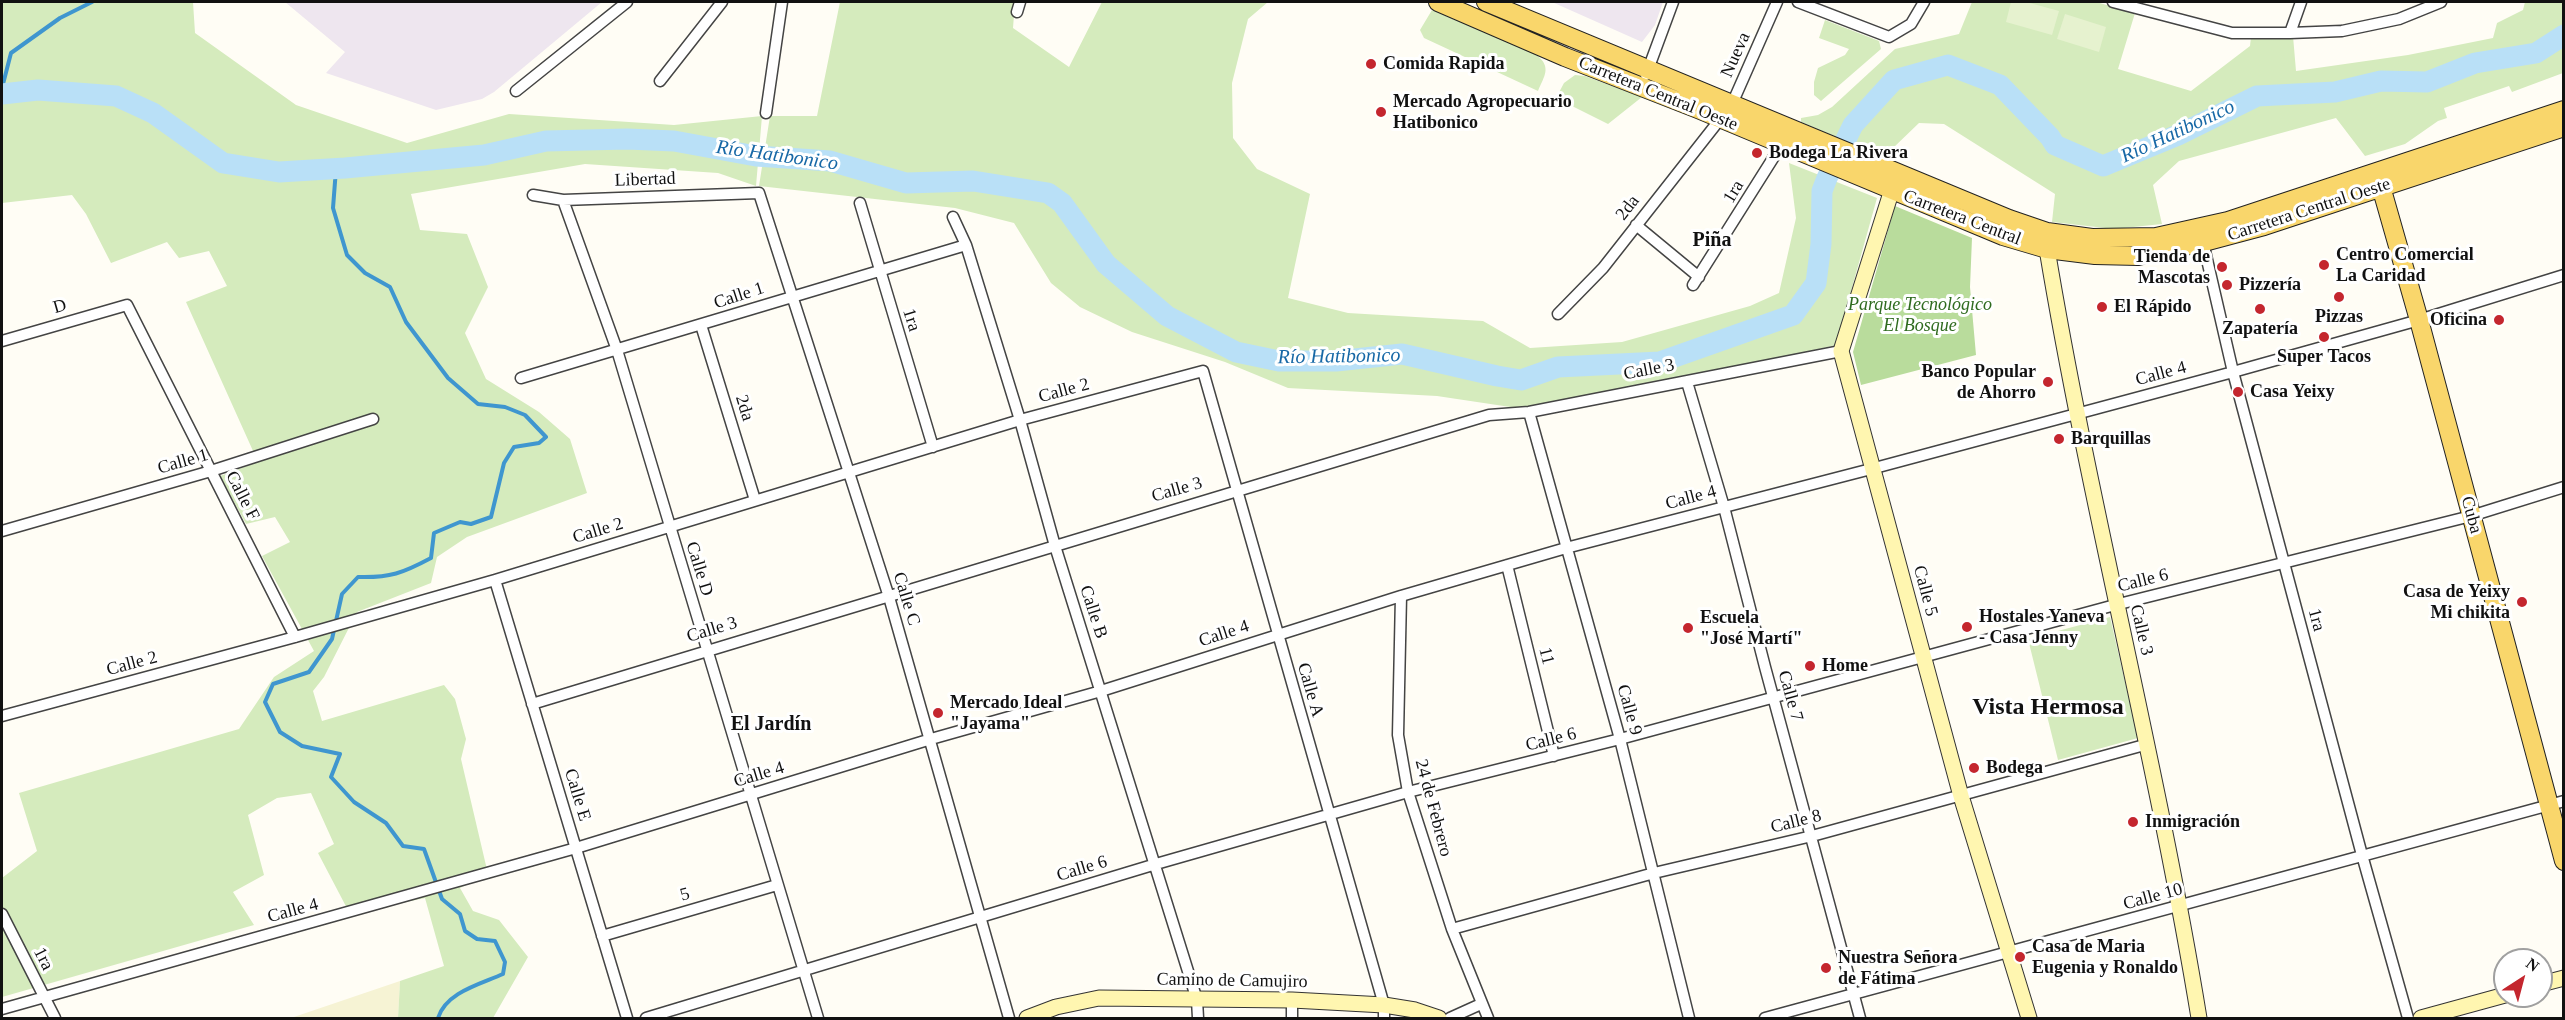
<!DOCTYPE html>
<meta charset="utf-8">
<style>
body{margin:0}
#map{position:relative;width:2565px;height:1020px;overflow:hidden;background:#fffdf5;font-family:Georgia,serif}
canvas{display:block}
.frame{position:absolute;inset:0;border:3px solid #111;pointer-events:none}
.north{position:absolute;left:2493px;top:948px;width:60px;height:60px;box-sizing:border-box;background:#fff;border:2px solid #a0a0a0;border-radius:50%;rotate:36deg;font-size:16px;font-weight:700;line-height:24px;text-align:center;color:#111}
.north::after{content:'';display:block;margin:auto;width:21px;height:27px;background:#c4262e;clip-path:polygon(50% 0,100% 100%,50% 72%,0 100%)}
</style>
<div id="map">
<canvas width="2565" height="1020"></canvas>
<div class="frame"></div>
<div class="north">N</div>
</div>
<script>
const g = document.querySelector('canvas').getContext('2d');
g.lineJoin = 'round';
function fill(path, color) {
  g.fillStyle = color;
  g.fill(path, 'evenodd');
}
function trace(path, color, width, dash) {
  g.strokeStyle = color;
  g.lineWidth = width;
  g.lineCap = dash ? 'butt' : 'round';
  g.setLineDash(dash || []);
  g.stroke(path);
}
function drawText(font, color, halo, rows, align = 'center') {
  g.font = font + ' Georgia,serif';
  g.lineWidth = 6;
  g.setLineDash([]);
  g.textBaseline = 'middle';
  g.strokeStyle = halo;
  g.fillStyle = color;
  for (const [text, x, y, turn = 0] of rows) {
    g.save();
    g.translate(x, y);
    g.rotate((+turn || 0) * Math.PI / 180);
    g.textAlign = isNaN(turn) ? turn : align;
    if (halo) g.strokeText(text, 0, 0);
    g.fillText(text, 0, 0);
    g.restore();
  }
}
const industrial = new Path2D(`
 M 285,2 L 602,2 L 494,92 L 482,99 L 436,110 L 326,73 L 345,52 Z
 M 1552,2 L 1663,2 L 1655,25 L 1642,42 Z`);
const farmland = new Path2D(`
 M 400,981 L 398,1018 L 291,1018 Z`);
const green = new Path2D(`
 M 2,2 L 193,2 L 195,33 L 296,105 L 407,143 L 509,114 L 674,125 L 762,116 L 756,186 L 718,173 L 585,164 L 411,194 L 420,230 L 467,234 L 488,287 L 465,333 L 486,379 L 539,412 L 570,439 L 587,493 L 467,537 L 437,557 L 431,583 L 357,612 L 324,677 L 313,691 L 322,721 L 444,685 L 455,699 L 466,739 L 461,759 L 488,874 L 460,888 L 473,911 L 499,920 L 528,957 L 493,1018 L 398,1018 L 400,981 L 444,966 L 425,898 L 350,914 L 318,853 L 334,844 L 311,793 L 277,798 L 248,815 L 264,875 L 233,892 L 254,925 L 2,997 L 2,878 L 37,851 L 19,793 L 239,729 L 274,677 L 314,651 L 262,556 L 290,542 L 275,517 L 246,524 L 220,476 L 258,462 L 186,302 L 227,286 L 209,251 L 179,258 L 167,242 L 111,263 L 86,214 L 72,195 L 2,203 Z
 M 840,2 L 1015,2 L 1013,28 L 1069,67 L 1102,2 L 1268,2 L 1248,19 L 1232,83 L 1233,138 L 1257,169 L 1310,194 L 1288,298 L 1348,313 L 1483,321 L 1530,348 L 1622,342 L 1750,306 L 1779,293 L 1796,218 L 1789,163 L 1877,198 L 1836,345 L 1688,380 L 1517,408 L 1437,396 L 1288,388 L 1225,362 L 1132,332 L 1080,307 L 1051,283 L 1014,223 L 955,208 L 759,186 L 770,116 L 817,116 Z
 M 1972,2 L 2096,2 L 2135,13 L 2118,69 L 2191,91 L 2250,46 L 2251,37 L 2293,36 L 2296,71 L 2408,55 L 2493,38 L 2497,23 L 2523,10 L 2525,2 L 2563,2 L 2563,73 L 2512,92 L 2509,86 L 2444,108 L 2447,118 L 2438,121 L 2405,144 L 2365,156 L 2336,118 L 2179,161 L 2153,185 L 2162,224 L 2114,229 L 2052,222 L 2055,194 L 1944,124 L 1919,123 L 1892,149 L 1890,160 L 1801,122 L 1801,118 L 1818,115 L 1832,107 L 1895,49 L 1959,34 Z
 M 1432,10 L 1537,55 C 1552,68 1544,76 1538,91 L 1424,38 L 1420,30 Z
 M 1825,20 L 1879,41 L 1881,49 L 1821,101 L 1814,95 L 1814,82 L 1818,68 L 1845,55 L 1849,49 L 1819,38 Z
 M 1575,75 L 1585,76 L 1642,97 L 1608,124 L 1556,98 L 1564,83 Z
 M 2110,617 L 2138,738 L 2058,760 L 2028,639 Z`);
const forest = new Path2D(`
 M 1895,206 L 1972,238 L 1970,287 L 1976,355 L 1861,385 L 1853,352 Z`);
const pitch = new Path2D(`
 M 2011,2 L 2026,2 L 2059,11 L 2052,35 L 2006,22 Z
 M 2065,14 L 2106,27 L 2099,52 L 2057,39 Z`);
const stream = new Path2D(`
 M 2,88 L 11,53 L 60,18 L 92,2
 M 336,169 L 333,208 L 347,255 L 365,273 L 390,287 L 406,322 L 448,378 L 478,404 L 505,407 L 525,415 L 546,437 L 539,443 L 514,447 L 504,463 L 491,517 L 471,524 L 460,522 L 434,533 L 431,558 C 403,573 390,578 358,577 L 342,594 L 332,639 L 309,672 L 273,684 L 265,702 L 280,732 L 302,746 L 340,754 L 331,777 L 354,802 L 386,823 L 403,846 L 424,849 L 442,899 L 460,914 L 465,931 L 477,939 L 495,941 L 505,962 L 503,974 C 481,984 446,992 438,1018`);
const river = new Path2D(`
 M 2,94 L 38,90 L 116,96 L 153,113 L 223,163 L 279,172 L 345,168 L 484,155 L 546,141 L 627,139 L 674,141 L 756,156 L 830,161 L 906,183 L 973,181 L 1048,193 L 1062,203 L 1106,264 L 1167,316 L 1236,352 L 1279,361 L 1336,361 L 1402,354 L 1497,376 L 1521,380 L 1558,367 L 1660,362 L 1793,315 L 1816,283 L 1821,244 L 1822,191 L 1827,178 L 1853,125 L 1894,80 L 1948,65 L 2000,85 L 2050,137 L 2055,145 L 2103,166 L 2178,135 L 2257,96 L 2335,92 L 2381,81 L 2427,82 L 2475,63 L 2536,53 L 2564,35`);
const street = new Path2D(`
 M 1798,2 L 1889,37 L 1911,24 L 1924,2
 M 2113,2 L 2232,33 L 2290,33 L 2342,31 L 2399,19 L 2441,2
 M 1017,12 L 1020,2
 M 2290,33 L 2301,2
 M 1646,75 L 1673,2
 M 660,81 L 722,2
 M 516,91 L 627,2
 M 766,113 L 782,2
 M 533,195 L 563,200 L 759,193 L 889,597 L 1009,1018
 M 563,200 L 617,350 L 818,1018
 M 860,203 L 933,447
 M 953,217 L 966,245 L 1020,420 L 1055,546 L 1197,1000 L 1198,1018
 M 1636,225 L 1699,277
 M 2202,238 L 2233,372 L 2362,855 L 2408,1018
 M 1693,285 L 1782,144
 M 1558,314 L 1603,268 L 1732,104 L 1777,2
 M 701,325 L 755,500
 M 2,341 L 127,305 L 295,637
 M 521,378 L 966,245
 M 1687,382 L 1724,507 L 1765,667 L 1860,1018
 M 1529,412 L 1620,739 L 1689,1018
 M 2,531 L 211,471 L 373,419
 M 1507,565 L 1554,756
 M 495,580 L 627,1018
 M 1401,596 L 1398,735 L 1408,792 L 1452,929 L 1488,1018
 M 532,704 L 1489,415 L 1529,412 L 1841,351
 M 2,716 L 295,637 L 495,580 L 1020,420 L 1203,371 L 1384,1005 L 1384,1018
 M 2,914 L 55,1018
 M 1452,929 L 1654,873 L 1812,836 L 2148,744
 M 602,936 L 777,885
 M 2,1009 L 576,848 L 931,739 L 1101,691 L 1401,596 L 1566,548 L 1871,469 L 2233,372 L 2419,320 L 2564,275
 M 646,1018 L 1156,864 L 1408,792 L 1620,739 L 2115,605 L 2471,516 L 2564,487
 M 1292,1018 L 1292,1000
 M 1450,1018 L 1481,1004
 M 1765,1018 L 2564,801`);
const secondary = new Path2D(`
 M 1895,180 L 1841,351 L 1961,796 L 2029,1018
 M 2047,249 C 2090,508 2157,761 2199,1018
 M 2541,984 L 2564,978
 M 1027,1018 L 1056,1007 L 1099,998 L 1292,1000 L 1384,1005 L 1415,1010 L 1439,1018
 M 2421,1018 L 2505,995`);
const primary = new Path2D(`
 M 1438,2 L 1565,57 L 1698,109 L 2003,236 L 2047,249 L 2095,255 L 2138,256 L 2204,242 L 2264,226 L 2564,127
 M 1486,2 L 2009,219 L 2047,232 L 2092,238 L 2156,237 L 2228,221 L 2564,110
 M 2378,176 L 2419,320 L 2564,861`);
const markers = [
 [1371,64,6,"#c4262e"],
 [1381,112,6,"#c4262e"],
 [1757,153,6,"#c4262e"],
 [2324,265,6,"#c4262e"],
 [2222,267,6,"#c4262e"],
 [2227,285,6,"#c4262e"],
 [2339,297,6,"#c4262e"],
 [2102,307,6,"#c4262e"],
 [2260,309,6,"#c4262e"],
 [2499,320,6,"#c4262e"],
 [2324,337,6,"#c4262e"],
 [2048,382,6,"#c4262e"],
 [2238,392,6,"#c4262e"],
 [2059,439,6,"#c4262e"],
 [2522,602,6,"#c4262e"],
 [1967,627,6,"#c4262e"],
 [1688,628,6,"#c4262e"],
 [1810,666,6,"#c4262e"],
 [938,713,6,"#c4262e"],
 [1974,768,6,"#c4262e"],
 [2133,822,6,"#c4262e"],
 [2020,957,6,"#c4262e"],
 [1826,968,6,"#c4262e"]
];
const streetNames = [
 ["Nueva",1736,55,-66],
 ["Carretera Central Oeste",1658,94,22],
 ["Libertad",645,180,-2],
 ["1ra",1734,192,-59],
 ["2da",1628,208,-52],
 ["Carretera Central Oeste",2309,210,-18],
 ["Carretera Central",1962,218,21],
 ["Calle 1",739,296,-18],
 ["D",60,307,-16],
 ["1ra",911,320,73],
 ["Calle 3",1649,370,-11],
 ["Calle 4",2161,374,-15],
 ["Calle 2",1064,391,-15],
 ["2da",744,408,73],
 ["Calle 1",183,462,-16],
 ["Calle 3",1177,490,-16],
 ["Calle F",242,496,63],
 ["Calle 4",1691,498,-15],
 ["Cuba",2471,515,75],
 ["Calle 2",598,531,-17],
 ["Calle D",699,569,73],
 ["Calle 6",2143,581,-14],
 ["Calle 5",1925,591,75],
 ["Calle C",906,599,73],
 ["Calle B",1093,612,72],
 ["1ra",2316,620,75],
 ["Calle 3",712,630,-17],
 ["Calle 3",2141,630,77],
 ["Calle 4",1224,634,-18],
 ["11",1546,656,76],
 ["Calle 2",132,664,-15],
 ["Calle A",1310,690,74],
 ["Calle 7",1790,696,74],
 ["Calle 9",1629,710,74],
 ["Calle 6",1551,740,-14],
 ["Calle 4",759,775,-17],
 ["Calle E",577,795,73],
 ["24 de Febrero",1433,808,75],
 ["Calle 8",1796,822,-14],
 ["Calle 6",1082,869,-17],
 ["5",685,895,-16],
 ["Calle 10",2153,897,-15],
 ["Calle 4",293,911,-15],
 ["1ra",43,959,63],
 ["Camino de Camujiro",1232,981,1]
];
const poiNames = [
 ["Comida Rapida",1383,64],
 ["Mercado Agropecuario",1393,102],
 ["Hatibonico",1393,123],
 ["Bodega La Rivera",1769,153],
 ["Centro Comercial",2336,255],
 ["La Caridad",2336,276],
 ["Tienda de",2210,257,"right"],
 ["Mascotas",2210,278,"right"],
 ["Pizzería",2239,285],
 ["El Rápido",2114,307],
 ["Pizzas",2339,317,"center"],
 ["Oficina",2487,320,"right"],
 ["Zapatería",2260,329,"center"],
 ["Super Tacos",2324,357,"center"],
 ["Banco Popular",2036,372,"right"],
 ["de Ahorro",2036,393,"right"],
 ["Casa Yeixy",2250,392],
 ["Barquillas",2071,439],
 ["Casa de Yeixy",2510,592,"right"],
 ["Mi chikita",2510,613,"right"],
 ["Hostales Yaneva",1979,617],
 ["- Casa Jenny",1979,638],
 ["Escuela",1700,618],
 ["\"José Martí\"",1700,639],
 ["Home",1822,666],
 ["Mercado Ideal",950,703],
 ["\"Jayama\"",950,724],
 ["Bodega",1986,768],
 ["Inmigración",2145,822],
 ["Casa de Maria",2032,947],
 ["Eugenia y Ronaldo",2032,968],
 ["Nuestra Señora",1838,958],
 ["de Fátima",1838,979]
];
const parkNames = [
 ["Parque Tecnológico",1920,305],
 ["El Bosque",1920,326]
];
const waterNames = [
 ["Río Hatibonico",2178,132,-25],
 ["Río Hatibonico",777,156,8],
 ["Río Hatibonico",1339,357,-1]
];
const neighbourhoodNames = [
 ["Piña",1712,241],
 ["El Jardín",771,725]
];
const districtNames = [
 ["Vista Hermosa",2048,708]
];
fill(industrial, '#eee6ef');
fill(farmland, '#f6f3d4');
fill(green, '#d5ebbd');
fill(forest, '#b9dc9c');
fill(pitch, '#e6f2cf');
trace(stream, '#3f96cf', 4);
trace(river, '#b9e0f7', 21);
trace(street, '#444', 13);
trace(secondary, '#333', 17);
trace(primary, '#222', 20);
trace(street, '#fff', 10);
trace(secondary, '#fff6b0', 15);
trace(primary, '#f9d66b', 18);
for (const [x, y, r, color] of markers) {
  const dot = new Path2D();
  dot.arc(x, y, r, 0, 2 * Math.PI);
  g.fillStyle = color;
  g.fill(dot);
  trace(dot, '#fff', 2);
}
drawText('18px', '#111', '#fff', streetNames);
drawText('bold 18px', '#111', '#fff', poiNames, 'left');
drawText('italic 18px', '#2f6b1f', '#fff', parkNames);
drawText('italic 20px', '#1768a6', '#fff', waterNames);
drawText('bold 20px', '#111', '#fff', neighbourhoodNames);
drawText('bold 24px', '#111', '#fff', districtNames);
</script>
